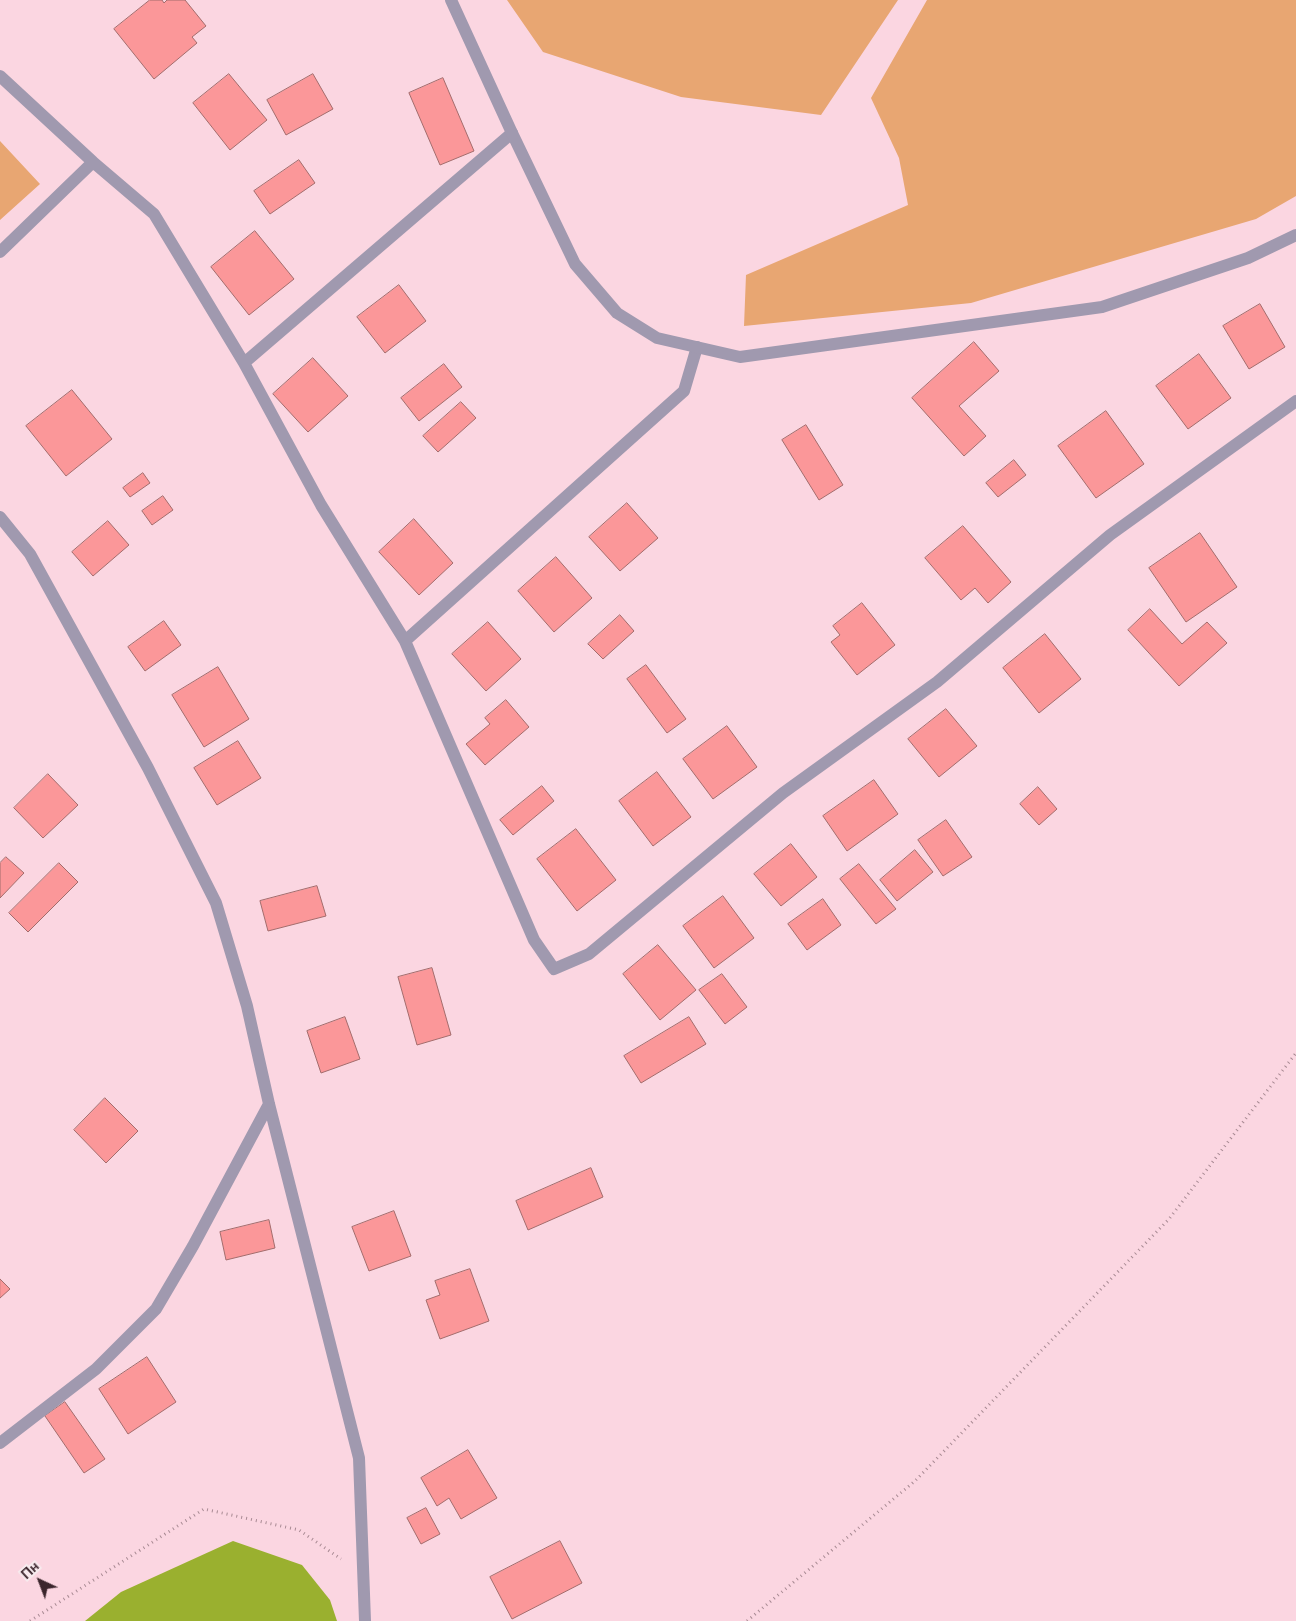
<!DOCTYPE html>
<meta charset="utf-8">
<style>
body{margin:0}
#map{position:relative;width:1296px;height:1621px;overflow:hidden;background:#fbd6e1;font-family:Lato,sans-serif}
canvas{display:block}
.north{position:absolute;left:15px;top:1556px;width:50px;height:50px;-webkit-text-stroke:4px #f7ebee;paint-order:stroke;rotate:317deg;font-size:14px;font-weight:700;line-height:20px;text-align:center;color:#3b252c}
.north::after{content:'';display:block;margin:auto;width:18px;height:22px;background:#3b252c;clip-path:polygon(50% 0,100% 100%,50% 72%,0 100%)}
</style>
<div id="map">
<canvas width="1296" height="1621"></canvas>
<div class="north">Пн</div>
</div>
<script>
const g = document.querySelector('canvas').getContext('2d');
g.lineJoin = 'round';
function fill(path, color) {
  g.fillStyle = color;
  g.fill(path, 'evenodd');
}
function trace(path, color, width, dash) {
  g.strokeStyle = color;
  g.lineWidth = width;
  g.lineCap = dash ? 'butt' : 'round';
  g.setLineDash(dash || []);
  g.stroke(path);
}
const green = new Path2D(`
 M 507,0 L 898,0 L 821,115 L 681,97 L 543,52 Z
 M 927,0 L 1296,0 L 1296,196 L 1256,219 L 971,303 L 744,326 L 746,275 L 908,205 L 899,158 L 871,98 Z
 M 0,141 L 40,184 L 0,220 Z`);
const water = new Path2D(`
 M 233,1541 L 302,1565 L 330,1600 L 337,1621 L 85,1621 L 121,1592 Z`);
const building = new Path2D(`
 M 150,0 L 162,0 L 164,3 L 167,0 L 185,0 L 206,26 L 192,37 L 197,43 L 154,79 L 114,29 Z
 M 229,74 L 267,120 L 230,150 L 193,103 Z
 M 313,74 L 333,109 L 286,135 L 267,100 Z
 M 443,78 L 474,151 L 440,165 L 409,93 Z
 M 299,160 L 315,183 L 270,214 L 254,191 Z
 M 255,231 L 294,279 L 249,315 L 211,267 Z
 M 399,285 L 426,321 L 385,353 L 357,317 Z
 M 1260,304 L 1285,347 L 1249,369 L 1223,326 Z
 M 974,342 L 999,371 L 959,406 L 986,436 L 964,456 L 912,398 Z
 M 1199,354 L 1231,398 L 1188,429 L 1156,386 Z
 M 313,358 L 348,396 L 308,432 L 273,394 Z
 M 444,364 L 462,387 L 419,421 L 401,398 Z
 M 72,390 L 112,439 L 66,476 L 26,426 Z
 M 461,402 L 476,418 L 438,452 L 423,436 Z
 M 1106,411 L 1144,464 L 1096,498 L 1058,446 Z
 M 806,425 L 843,485 L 819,500 L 782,440 Z
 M 1014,460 L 1026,475 L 998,497 L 986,483 Z
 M 143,473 L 150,483 L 130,497 L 123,488 Z
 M 163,496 L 173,510 L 152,525 L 142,511 Z
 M 627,503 L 658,538 L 620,571 L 589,537 Z
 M 414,519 L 453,563 L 419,595 L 379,552 Z
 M 108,521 L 129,545 L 93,576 L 72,552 Z
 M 963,526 L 1011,582 L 988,603 L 975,588 L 961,600 L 925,558 Z
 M 1200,533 L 1237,587 L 1186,622 L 1149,568 Z
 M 556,557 L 592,598 L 554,632 L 518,591 Z
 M 862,603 L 895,645 L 857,675 L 831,642 L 840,635 L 833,626 Z
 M 1150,609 L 1182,644 L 1207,622 L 1227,643 L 1179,686 L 1128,630 Z
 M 620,615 L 634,631 L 603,659 L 588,644 Z
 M 164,621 L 181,645 L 145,671 L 128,647 Z
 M 488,622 L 521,659 L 486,691 L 452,654 Z
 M 1045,634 L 1081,679 L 1039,713 L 1003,668 Z
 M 646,665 L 686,719 L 667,733 L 627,679 Z
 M 218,667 L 249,719 L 204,747 L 172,695 Z
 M 506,700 L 529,727 L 485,765 L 466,744 L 490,724 L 485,718 Z
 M 946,709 L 977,746 L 939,777 L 908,739 Z
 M 727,726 L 757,767 L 713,799 L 683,759 Z
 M 238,741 L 261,778 L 217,805 L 194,768 Z
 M 657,772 L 691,817 L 653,846 L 619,801 Z
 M 48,774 L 78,805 L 43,838 L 14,808 Z
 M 874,780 L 898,814 L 847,851 L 823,816 Z
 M 542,786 L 554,801 L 513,835 L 500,820 Z
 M 1038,787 L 1057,809 L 1039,825 L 1020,804 Z
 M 946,820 L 972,857 L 943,876 L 918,840 Z
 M 576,829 L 616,880 L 577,911 L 537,859 Z
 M 791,844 L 817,877 L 781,906 L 754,874 Z
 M 915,850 L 933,872 L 897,901 L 880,880 Z
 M 6,857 L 24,873 L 0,898 L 0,863 Z
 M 59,863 L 78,882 L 28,932 L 9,913 Z
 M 859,864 L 896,909 L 876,924 L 840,879 Z
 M 317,886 L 326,916 L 268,931 L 260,901 Z
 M 723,896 L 754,938 L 714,968 L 683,926 Z
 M 823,899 L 841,925 L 807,950 L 788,924 Z
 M 658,945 L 696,990 L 660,1020 L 623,974 Z
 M 432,968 L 451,1035 L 417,1045 L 398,977 Z
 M 722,974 L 747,1007 L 725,1024 L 699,990 Z
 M 345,1017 L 360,1059 L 321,1073 L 307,1031 Z
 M 689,1017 L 706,1044 L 641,1083 L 624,1056 Z
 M 105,1098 L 138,1131 L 106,1163 L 74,1130 Z
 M 591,1168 L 603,1197 L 528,1230 L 516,1201 Z
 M 394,1211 L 411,1256 L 369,1271 L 352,1227 Z
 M 269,1220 L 275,1248 L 226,1260 L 220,1232 Z
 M 470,1269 L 489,1321 L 440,1339 L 426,1300 L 440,1295 L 435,1281 Z
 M 0,1279 L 10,1289 L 0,1298 Z
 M 147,1357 L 176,1402 L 128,1434 L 99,1389 Z
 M 65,1402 L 105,1459 L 84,1473 L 45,1416 Z
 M 468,1450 L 497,1498 L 461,1519 L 449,1498 L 437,1506 L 421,1478 Z
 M 426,1508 L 440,1534 L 421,1544 L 407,1518 Z
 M 560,1541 L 582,1583 L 512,1619 L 490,1577 Z`);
const path = new Path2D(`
 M 30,1621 L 204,1509 L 299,1530 L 341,1559
 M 747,1621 L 915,1481 L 1169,1219 L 1296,1053`);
const minor = new Path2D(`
 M 0,76 L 93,162 L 154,214 L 244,363 L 321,505 L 405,641 L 534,940 L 554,969 L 589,954 L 783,793 L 937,682 L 1110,535 L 1296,401
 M 0,252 L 93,162
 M 244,363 L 512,133
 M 0,517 L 30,554 L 148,768 L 216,903 L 247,1006 L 269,1104 L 359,1458 L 365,1621
 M 405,641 L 684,391 L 697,347
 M 0,1443 L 96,1369 L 156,1309 L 193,1246 L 269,1104`);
const tertiary = new Path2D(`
 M 451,0 L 512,133 L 575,264 L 617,313 L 657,338 L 740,357 L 1102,307 L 1248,258 L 1296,235`);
fill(green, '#e8a672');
fill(water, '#9ab02f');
fill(building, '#fb9799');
trace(building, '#a36c6c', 1);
trace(path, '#a88a93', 3, [1, 4]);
trace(minor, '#a099af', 12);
trace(tertiary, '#a099af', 12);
</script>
